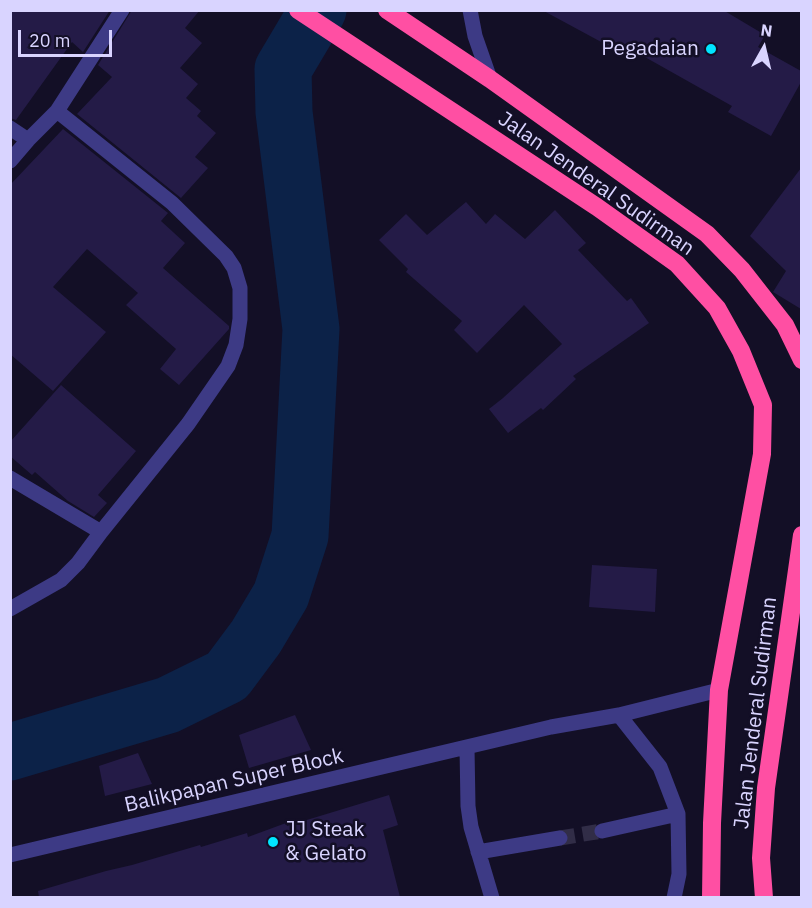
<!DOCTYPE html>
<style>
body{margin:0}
#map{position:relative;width:812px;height:908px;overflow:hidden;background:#130f26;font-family:"IBM Plex Sans",sans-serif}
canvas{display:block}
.frame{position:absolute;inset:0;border:12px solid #d9d4ff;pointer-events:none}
.north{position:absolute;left:734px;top:18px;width:60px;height:60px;-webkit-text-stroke:4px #130f26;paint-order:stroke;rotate:8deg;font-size:16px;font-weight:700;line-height:24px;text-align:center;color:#d9d4ff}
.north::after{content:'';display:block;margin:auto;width:21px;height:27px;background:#d9d4ff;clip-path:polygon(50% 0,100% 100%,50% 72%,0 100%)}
.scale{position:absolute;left:18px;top:30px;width:94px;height:27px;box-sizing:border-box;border:3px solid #d9d4ff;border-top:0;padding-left:8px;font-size:18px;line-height:21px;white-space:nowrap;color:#d9d4ff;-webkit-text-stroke:4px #130f26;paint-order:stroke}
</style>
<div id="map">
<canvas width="812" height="908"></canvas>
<div class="frame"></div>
<div class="north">N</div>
<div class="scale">20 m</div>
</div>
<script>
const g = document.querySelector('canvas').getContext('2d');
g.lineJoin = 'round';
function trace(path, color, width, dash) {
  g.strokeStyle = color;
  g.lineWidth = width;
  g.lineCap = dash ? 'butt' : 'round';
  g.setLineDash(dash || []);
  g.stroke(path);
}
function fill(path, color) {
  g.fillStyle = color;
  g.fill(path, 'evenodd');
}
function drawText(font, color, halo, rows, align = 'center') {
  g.font = font + ' "IBM Plex Sans",sans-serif';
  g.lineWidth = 5;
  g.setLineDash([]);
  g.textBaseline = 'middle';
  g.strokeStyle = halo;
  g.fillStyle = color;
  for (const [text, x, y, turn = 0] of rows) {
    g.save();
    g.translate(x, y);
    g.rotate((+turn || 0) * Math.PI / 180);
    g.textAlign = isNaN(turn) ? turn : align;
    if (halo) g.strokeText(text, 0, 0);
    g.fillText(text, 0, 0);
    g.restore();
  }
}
const river = new Path2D(`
 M 10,752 L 168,705 L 227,676 L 256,637 L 281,595 L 300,536 L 311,329 L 284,112 L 283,69 L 318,10`);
const building = new Path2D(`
 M 10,10 L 110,10 L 83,52 L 72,42 L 16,120 L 10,118 Z
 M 132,10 L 200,10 L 185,28 L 202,43 L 180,68 L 198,84 L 186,98 L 201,111 L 197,116 L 216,133 L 195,157 L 208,168 L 181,198 L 77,114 L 112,77 L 98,65 Z
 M 542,10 L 723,10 L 765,35 L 758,47 L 801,71 L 801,82 L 771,136 L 728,112 L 732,106 L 620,43 L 616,50 Z
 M 63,129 L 168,213 L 161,221 L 185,243 L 163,268 L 229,326 L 229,329 L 179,385 L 160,369 L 176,349 L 126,305 L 138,293 L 87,249 L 53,287 L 106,332 L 53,391 L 10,354 L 10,185 Z
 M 801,168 L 801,309 L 773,292 L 786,271 L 750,236 Z
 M 466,202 L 486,224 L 495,214 L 525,239 L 555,210 L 586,243 L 578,250 L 627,301 L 631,298 L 649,323 L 573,376 L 576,379 L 543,410 L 541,408 L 508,433 L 489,409 L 503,398 L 562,344 L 524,305 L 477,353 L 454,330 L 462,321 L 406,272 L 408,269 L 379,240 L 406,214 L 427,235 Z
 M 61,385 L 136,451 L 98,495 L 107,503 L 94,517 L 68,501 L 35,472 L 32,475 L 10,456 L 10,442 Z
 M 592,565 L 657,569 L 655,612 L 589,607 Z
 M 295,715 L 311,750 L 249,768 L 239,735 Z
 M 138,753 L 152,784 L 105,796 L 99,766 Z
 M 389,795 L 398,825 L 383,830 L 400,897 L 39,897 L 38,891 L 106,871 L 132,865 L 200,845 L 201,847 L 247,833 L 248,837 L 286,823 L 287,826 Z`);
const minorTunnel = new Path2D(`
 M 560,838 L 602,831`);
const minor = new Path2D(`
 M 470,10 L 475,36 L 490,79
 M 57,111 L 172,203 L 226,256 L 234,268 L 240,288 L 240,319 L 236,345 L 228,366 L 188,424 L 101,532
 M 10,128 L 28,140
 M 10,161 L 28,140 L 57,111 L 122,10
 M 10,478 L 101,532 L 78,563 L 61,580 L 10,609
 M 619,715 L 660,767 L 678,814 L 679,874 L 674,898
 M 467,748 L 468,806 L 471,827 L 492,898
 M 602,831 L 678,814
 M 478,852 L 560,838
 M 10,855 L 551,727 L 619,715 L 719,690`);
const highway = new Path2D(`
 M 298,10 L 597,207 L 677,264 L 717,308 L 741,351 L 763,405 L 762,454 L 719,690 L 712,823 L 711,898
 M 387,10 L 490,79 L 707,234 L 742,270 L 785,325 L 802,360
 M 764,898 L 761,858 L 766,788 L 802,535`);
const markers = [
 [711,49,6,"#00e5ff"],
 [273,842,6,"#00e5ff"]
];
const poiNames = [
 ["Pegadaian",699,49],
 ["JJ Steak",285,830,"left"],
 ["& Gelato",285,854,"left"]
];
const streetNames = [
 ["Jalan Jenderal Sudirman",596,184,35],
 ["Jalan Jenderal Sudirman",756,713,-83],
 ["Balikpapan Super Block",234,781,-13]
];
trace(river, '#0c2248', 57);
fill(building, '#241b47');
trace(minorTunnel, '#312d47', 15, [15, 8]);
trace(minor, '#3d3a85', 15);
trace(highway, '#ff4fa3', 18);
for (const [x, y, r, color] of markers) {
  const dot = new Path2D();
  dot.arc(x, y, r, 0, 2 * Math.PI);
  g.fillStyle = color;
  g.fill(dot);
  trace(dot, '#130f26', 2);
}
drawText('21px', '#d9d4ff', '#130f26', poiNames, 'right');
drawText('21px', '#d9d4ff', '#130f26', streetNames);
</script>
